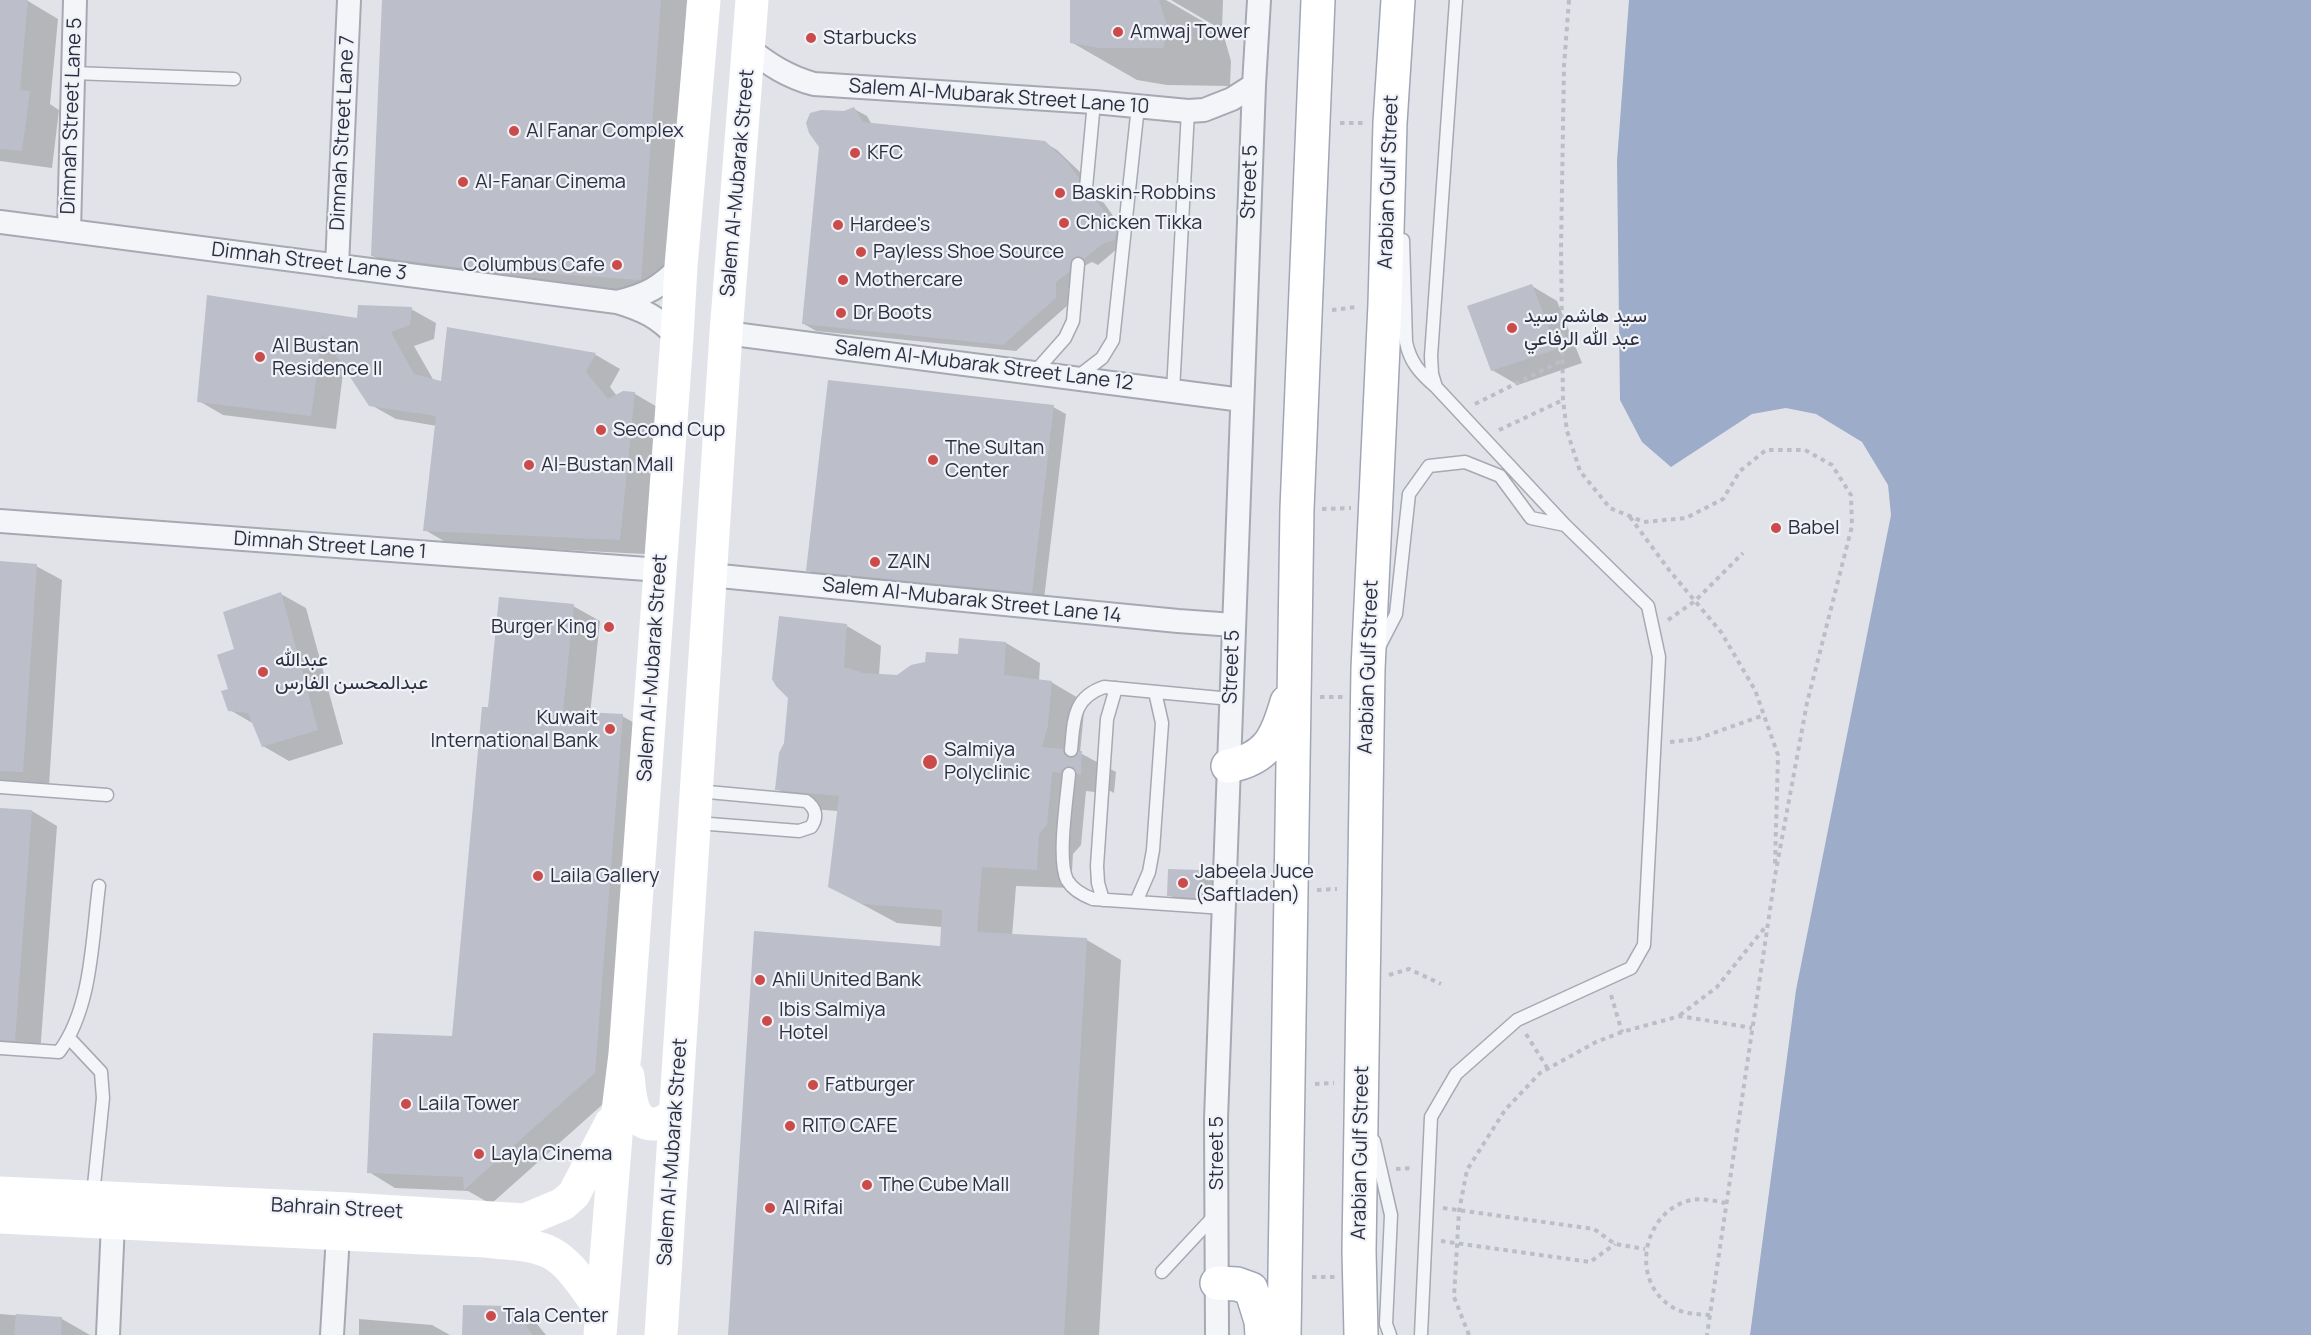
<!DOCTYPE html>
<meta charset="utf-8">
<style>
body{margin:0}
canvas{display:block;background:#e1e3e9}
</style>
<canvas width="2311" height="1335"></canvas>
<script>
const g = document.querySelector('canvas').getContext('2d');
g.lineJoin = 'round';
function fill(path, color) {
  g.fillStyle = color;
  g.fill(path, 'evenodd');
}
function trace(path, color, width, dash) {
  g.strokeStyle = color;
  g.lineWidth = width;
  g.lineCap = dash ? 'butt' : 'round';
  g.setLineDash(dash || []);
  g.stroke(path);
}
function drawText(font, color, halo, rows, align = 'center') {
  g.font = font + ' Manrope,Vazirmatn,sans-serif';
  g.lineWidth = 4.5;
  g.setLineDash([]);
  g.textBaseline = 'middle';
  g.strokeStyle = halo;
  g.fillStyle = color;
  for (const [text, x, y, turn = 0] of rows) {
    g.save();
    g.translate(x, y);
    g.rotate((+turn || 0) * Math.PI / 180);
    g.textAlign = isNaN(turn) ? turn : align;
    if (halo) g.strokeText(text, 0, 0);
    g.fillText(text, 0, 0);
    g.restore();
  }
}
const water = new Path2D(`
 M 1629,0 L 2311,0 L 2311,1335 L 1750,1335 L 1796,990 L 1891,515 L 1888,485 L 1862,442 L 1816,414 L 1786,408 L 1752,414 L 1671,467 L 1642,442 L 1620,400 L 1617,161 Z`);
const shadow = new Path2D(`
 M 0,0 L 28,1 L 58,19 L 50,104 L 59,110 L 52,168 L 0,161 Z
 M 384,0 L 687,0 L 665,294 L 482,281 L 398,270 L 373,256 Z
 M 1102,0 L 1166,0 L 1223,33 L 1231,61 L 1230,86 L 1167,85 L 1137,80 L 1071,42 Z
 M 1171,0 L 1223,0 L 1222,30 Z
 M 854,109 L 867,116 L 872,125 L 1044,142 L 1057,150 L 1079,171 L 1091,186 L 1090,195 L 1104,203 L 1116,220 L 1130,227 L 1117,249 L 1098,265 L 1092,262 L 1084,266 L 1081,279 L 1068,289 L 1068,305 L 1016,351 L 816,331 L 804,324 L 844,113 Z
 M 1532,286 L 1557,301 L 1582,363 L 1518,385 L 1492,370 Z
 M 209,297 L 358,319 L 411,309 L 436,323 L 434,339 L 414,346 L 434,381 L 442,383 L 448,329 L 596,355 L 620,369 L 610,387 L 617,396 L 635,394 L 659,408 L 645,554 L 449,544 L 425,530 L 437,426 L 396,419 L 371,405 L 344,365 L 336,429 L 223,415 L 199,401 Z
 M 1053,407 L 1066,414 L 1044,599 L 820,577 L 808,570 Z
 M 0,562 L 36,566 L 62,580 L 49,786 L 0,783 Z
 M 281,594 L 306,608 L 343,744 L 289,761 L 263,746 L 254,724 L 230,710 L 230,690 L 236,650 Z
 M 573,606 L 600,621 L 590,714 L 622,716 L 649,731 L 621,1088 L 491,1204 L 468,1191 L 395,1188 L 369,1172 L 454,1037 L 489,709 Z
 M 847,626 L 881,646 L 879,675 L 898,676 L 960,655 L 1006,643 L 1040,663 L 1039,681 L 1051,682 L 1085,702 L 1080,753 L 1116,772 L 1114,793 L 1101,786 L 1095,792 L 1086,791 L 1081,845 L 1073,854 L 1071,888 L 1016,886 L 1012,936 L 1087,940 L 1121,960 L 1099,1335 L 730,1335 L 941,948 L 942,927 L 897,923 L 830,887 L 838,811 L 811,809 L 777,789 Z
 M 0,810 L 32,811 L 57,826 L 40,1054 L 0,1052 Z
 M 1199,871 L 1212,878 L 1211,904 L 1181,902 L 1169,895 Z
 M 510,1308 L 536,1323 L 546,1335 L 464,1335 Z
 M 0,1314 L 62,1319 L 90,1335 L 0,1335 Z
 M 359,1319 L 432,1325 L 450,1335 L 359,1335 Z`);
const building = new Path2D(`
 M 0,0 L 28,0 L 20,90 L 30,91 L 22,151 L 0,149 Z
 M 382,0 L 661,0 L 641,280 L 455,267 L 371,256 Z
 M 1070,0 L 1159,0 L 1166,22 L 1164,48 L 1100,48 L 1070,43 Z
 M 854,107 L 863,122 L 1045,141 L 1067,162 L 1079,178 L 1078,188 L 1081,194 L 1086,196 L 1091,194 L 1108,216 L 1118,219 L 1115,240 L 1104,243 L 1084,259 L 1078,256 L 1072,259 L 1069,272 L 1056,282 L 1056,298 L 1003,345 L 802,324 L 819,147 L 809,133 L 806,123 L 810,113 L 821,110 L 844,111 Z
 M 1532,284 L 1557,349 L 1491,371 L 1467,306 Z
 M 207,295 L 357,318 L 358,305 L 412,307 L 410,325 L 391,332 L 414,374 L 441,381 L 447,327 L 596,353 L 586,372 L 608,399 L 623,391 L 635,392 L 620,540 L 423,531 L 436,416 L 369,406 L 322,334 L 311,416 L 197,402 Z
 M 828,380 L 1054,405 L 1032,593 L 806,571 Z
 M 0,561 L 37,564 L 23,772 L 0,771 Z
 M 281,592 L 318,730 L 262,747 L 248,713 L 228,711 L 221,691 L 228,689 L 217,655 L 234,649 L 223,612 Z
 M 499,597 L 574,604 L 563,711 L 623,714 L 595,1073 L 464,1190 L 463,1177 L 367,1173 L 373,1033 L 452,1036 L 482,707 L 488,707 Z
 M 779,616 L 847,624 L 844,667 L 863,673 L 897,675 L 911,665 L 925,662 L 926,652 L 958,654 L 959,638 L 1006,642 L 1004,675 L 1052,681 L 1048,725 L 1042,747 L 1063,749 L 1064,754 L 1070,758 L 1075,757 L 1079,751 L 1082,751 L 1081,775 L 1077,774 L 1074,768 L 1069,766 L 1063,769 L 1061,773 L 1052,772 L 1047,825 L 1039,834 L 1037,870 L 982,867 L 977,932 L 1087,938 L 1064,1335 L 728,1335 L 754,931 L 940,946 L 942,910 L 862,904 L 828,887 L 839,796 L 775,790 L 779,753 L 784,743 L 788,698 L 776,686 L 772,679 Z
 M 0,808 L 32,810 L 15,1041 L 0,1040 Z
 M 1168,869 L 1200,870 L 1198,898 L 1167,896 Z
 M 463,1305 L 511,1306 L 533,1335 L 462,1335 Z
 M 16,1314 L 62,1317 L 61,1335 L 14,1335 Z`);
const path = new Path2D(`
 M 1569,0 L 1564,66 L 1561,249 L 1563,400 L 1567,431 L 1580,471 L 1610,508 L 1644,522 L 1686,518 L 1723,499 L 1740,471 L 1766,450 L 1805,450 L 1832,465 L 1851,495 L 1852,526 L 1807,703 L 1775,876 L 1707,1335
 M 1340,123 L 1363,123
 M 1332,310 L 1357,307
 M 1475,404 L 1563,360
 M 1499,430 L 1563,400
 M 1322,509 L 1351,508
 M 1630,517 L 1669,570 L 1721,632 L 1755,690 L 1778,755 L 1775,864
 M 1668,620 L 1695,601 L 1743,553
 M 1320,697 L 1343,697
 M 1670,742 L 1697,739 L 1764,715
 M 1317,890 L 1337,889
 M 1389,975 L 1409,969 L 1441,984
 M 1611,995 L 1622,1032
 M 1680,1015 L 1717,987 L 1766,926
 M 1526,1034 L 1548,1069
 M 1315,1084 L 1334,1083
 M 1396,1169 L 1413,1168
 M 1443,1208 L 1594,1229 L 1615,1244 L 1645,1249
 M 1441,1241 L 1590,1262 L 1615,1244
 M 1312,1277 L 1335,1277
 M 1710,1315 C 1695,1314 1681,1314 1669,1305 C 1632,1279 1642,1218 1684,1202 C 1698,1197 1711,1200 1725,1203
 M 1469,1335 L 1454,1297 L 1459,1211 L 1467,1170 L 1505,1110 L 1540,1073 L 1596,1042 L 1622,1032 L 1680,1016 L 1752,1028`);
const lane = new Path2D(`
 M 73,73 L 234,79
 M 1086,188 L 1094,102
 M 1403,240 L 1406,342 C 1410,362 1420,373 1435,386
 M 1034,373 L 1065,338 L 1073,321 L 1078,264
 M 1076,378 L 1102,358 L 1113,340 L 1138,106
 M 1173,391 L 1188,111
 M 1379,647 L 1396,614 L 1409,494 L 1429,466 L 1465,462 L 1500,476 L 1531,518 L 1565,525
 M 1071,750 C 1074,721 1072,698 1104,687 L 1231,699
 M 1069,774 C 1067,798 1057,860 1067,880 C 1073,890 1082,895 1093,899 L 1224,908
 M 0,787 L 107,795
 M 697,823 L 799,831 L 811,827 C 818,817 816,808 806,801 L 697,791
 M 1103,900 L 1098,883 L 1097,866 L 1107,719 L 1116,688
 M 1136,902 L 1149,872 L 1153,850 L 1162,723 L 1155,692
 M 69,1038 L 101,1072 L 103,1098 L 93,1195
 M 0,1048 L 59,1052 C 92,1008 92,939 99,886
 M 1374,1141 L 1391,1215 L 1386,1324 L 1390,1335
 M 1162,1272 L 1216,1214
 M 1421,1335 L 1431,1117 L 1456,1074 L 1517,1020 L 1631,968 L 1644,945 L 1659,657 L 1648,606 L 1565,525 L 1436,387 L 1432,374 L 1431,356 L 1456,0`);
const street = new Path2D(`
 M 749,49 C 770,65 788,77 814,84 L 1094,102 L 1188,111 L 1204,110 L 1232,99 L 1254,85
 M 0,222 L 617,302 C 644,310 658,317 677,337
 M 69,231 L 75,0
 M 337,266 L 349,0
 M 617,302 C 648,294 659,288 681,266
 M 726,333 L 1242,400
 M 0,521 L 660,570
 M 710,575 L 1178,621 L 1234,625
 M 108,1335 L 113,1223
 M 332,1335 L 338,1235
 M 1217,1335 L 1216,1119 L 1254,85 L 1259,0`);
const secondary = new Path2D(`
 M 628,1076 C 630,1093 630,1123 653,1124 C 661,1124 668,1120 674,1114
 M 0,1193 L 349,1209 L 525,1220 L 563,1204 L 574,1194 L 611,1123
 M 0,1217 L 485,1241 C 506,1244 532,1243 551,1253 C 572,1264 586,1290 601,1309
 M 600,1335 L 618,1111 L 625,1054 L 677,337 L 681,266 L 704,0
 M 661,1335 L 726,333 L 752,0`);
const primary = new Path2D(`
 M 1228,766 C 1268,759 1277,737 1287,702
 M 1217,1283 L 1237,1284 L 1251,1289 L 1261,1321 L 1262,1335
 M 1284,1335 L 1297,509 L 1318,0
 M 1361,1335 L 1359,1251 L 1368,669 L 1385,304 L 1390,123 L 1398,0`);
const markers = [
 [1118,32,6,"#ca4b4a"],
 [811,38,6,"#ca4b4a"],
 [514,131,6,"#ca4b4a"],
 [855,153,6,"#ca4b4a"],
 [463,182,6,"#ca4b4a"],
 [1060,193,6,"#ca4b4a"],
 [1064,223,6,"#ca4b4a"],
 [838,225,6,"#ca4b4a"],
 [861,252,6,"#ca4b4a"],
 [617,265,6,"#ca4b4a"],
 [843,280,6,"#ca4b4a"],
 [841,313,6,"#ca4b4a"],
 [1512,328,6,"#ca4b4a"],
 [260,357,6,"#ca4b4a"],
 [601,430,6,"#ca4b4a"],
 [933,460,6,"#ca4b4a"],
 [529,465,6,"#ca4b4a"],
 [1776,528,6,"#ca4b4a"],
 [875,562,6,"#ca4b4a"],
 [609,627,6,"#ca4b4a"],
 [263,672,6,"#ca4b4a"],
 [610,729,6,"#ca4b4a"],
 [930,762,8,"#ca4b4a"],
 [538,876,6,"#ca4b4a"],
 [1183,883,6,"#ca4b4a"],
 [760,980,6,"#ca4b4a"],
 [767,1021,6,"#ca4b4a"],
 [813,1085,6,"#ca4b4a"],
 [406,1104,6,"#ca4b4a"],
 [790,1126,6,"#ca4b4a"],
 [479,1154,6,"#ca4b4a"],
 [867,1185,6,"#ca4b4a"],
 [770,1208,6,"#ca4b4a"],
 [491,1316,6,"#ca4b4a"]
];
const poiNames = [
 ["Amwaj Tower",1130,32],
 ["Starbucks",823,38],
 ["Al Fanar Complex",526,131],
 ["KFC",867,153],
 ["Al-Fanar Cinema",475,182],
 ["Baskin-Robbins",1072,193],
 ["Chicken Tikka",1076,223],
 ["Hardee's",850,225],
 ["Payless Shoe Source",873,252],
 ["Columbus Cafe",605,265,"right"],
 ["Mothercare",855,280],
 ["Dr Boots",853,313],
 ["سيد هاشم سيد",1524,316],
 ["عبد الله الرفاعي",1524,339],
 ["Al Bustan",272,346],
 ["Residence II",272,369],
 ["Second Cup",613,430],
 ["The Sultan",945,448],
 ["Center",945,471],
 ["Al-Bustan Mall",541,465],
 ["Babel",1788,528],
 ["ZAIN",887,562],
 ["Burger King",597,627,"right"],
 ["عبدالله",275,660],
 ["عبدالمحسن الفارس",275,683],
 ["Kuwait",598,718,"right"],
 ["International Bank",598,741,"right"],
 ["Salmiya",944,750],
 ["Polyclinic",944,773],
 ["Jabeela Juce",1195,872],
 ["(Saftladen)",1195,895],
 ["Laila Gallery",550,876],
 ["Ahli United Bank",772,980],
 ["Ibis Salmiya",779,1010],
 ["Hotel",779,1033],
 ["Fatburger",825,1085],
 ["Laila Tower",418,1104],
 ["RITO CAFE",802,1126],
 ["Layla Cinema",491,1154],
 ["The Cube Mall",879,1185],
 ["Al Rifai",782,1208],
 ["Tala Center",503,1316]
];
const streetNames = [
 ["Salem Al-Mubarak Street Lane 10",999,97,4],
 ["Dimnah Street Lane 5",72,116,-88],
 ["Dimnah Street Lane 7",343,133,-87],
 ["Street 5",1250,182,-88],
 ["Arabian Gulf Street",1389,182,-88],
 ["Salem Al-Mubarak Street",738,183,-85],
 ["Dimnah Street Lane 3",309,262,7],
 ["Salem Al-Mubarak Street Lane 12",984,366,7],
 ["Dimnah Street Lane 1",330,546,4],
 ["Salem Al-Mubarak Street Lane 14",972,601,6],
 ["Street 5",1232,667,-88],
 ["Arabian Gulf Street",1369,667,-88],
 ["Salem Al-Mubarak Street",653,668,-86],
 ["Salem Al-Mubarak Street",673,1152,-86],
 ["Street 5",1217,1153,-90],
 ["Arabian Gulf Street",1361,1153,-89],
 ["Bahrain Street",337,1209,3]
];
fill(water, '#9dacc8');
fill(shadow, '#0003');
fill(building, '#bcbec9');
trace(lane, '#a6a9b3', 15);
trace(street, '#a6a9b3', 26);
trace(primary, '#a1a6b5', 36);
trace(path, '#bbbec5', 4, [4.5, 4.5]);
trace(lane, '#f4f5f8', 12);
trace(street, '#f4f5f8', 22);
trace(secondary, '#fff', 33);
trace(primary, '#fff', 33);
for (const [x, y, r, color] of markers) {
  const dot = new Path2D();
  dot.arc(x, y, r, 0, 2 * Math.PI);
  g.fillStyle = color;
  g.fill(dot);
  trace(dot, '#f1f2f7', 2);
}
drawText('20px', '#2a2f41', '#f1f2f7', poiNames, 'left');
drawText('20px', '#2a2f41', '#f1f2f7', streetNames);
</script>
